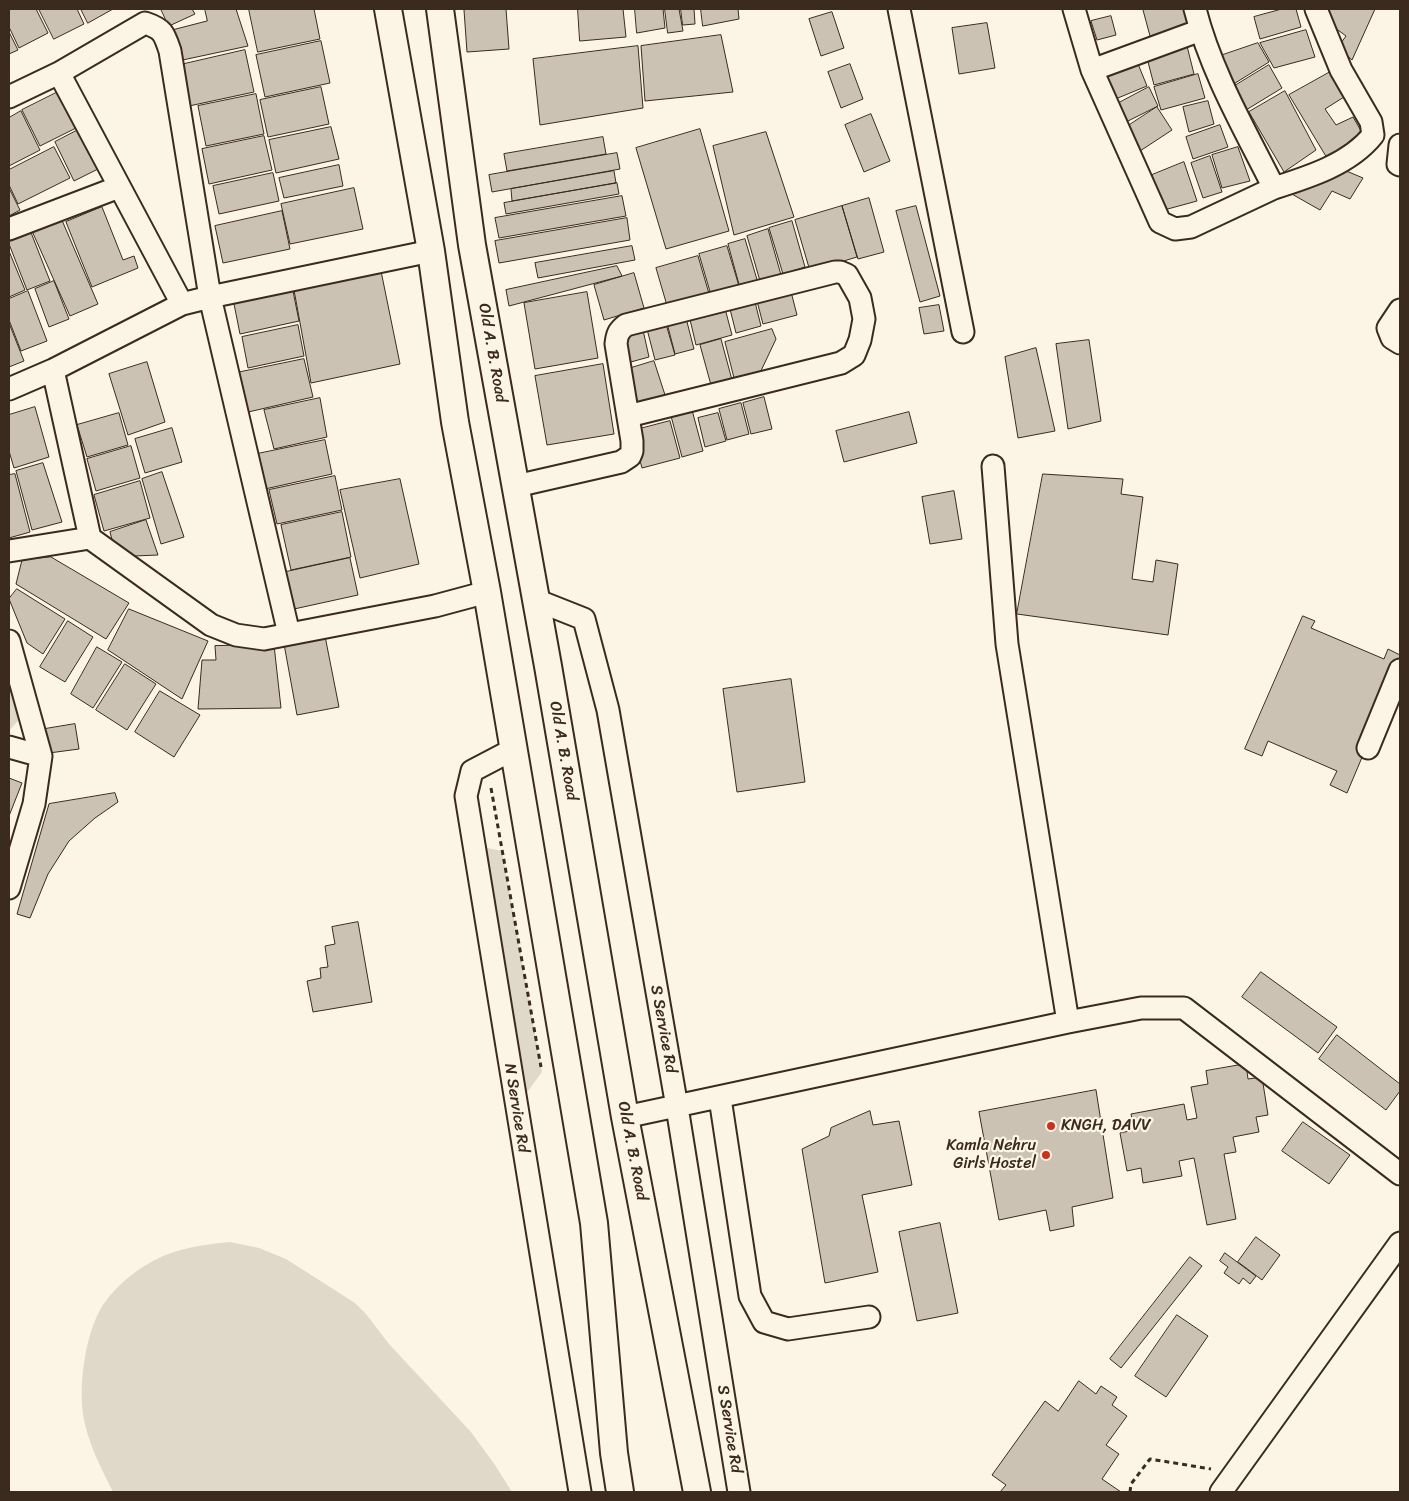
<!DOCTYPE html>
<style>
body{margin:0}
#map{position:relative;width:1409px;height:1501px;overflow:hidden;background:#fcf5e5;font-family:Sriracha,sans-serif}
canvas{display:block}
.frame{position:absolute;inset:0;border:10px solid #3b2a1e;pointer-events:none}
</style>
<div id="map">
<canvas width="1409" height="1501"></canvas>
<div class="frame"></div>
</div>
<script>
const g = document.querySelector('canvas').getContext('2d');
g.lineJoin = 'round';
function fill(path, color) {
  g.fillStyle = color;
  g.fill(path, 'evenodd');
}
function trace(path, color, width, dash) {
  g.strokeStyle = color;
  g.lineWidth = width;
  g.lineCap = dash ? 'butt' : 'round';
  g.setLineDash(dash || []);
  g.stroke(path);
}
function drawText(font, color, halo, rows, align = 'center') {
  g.font = font + ' Sriracha,sans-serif';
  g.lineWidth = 4.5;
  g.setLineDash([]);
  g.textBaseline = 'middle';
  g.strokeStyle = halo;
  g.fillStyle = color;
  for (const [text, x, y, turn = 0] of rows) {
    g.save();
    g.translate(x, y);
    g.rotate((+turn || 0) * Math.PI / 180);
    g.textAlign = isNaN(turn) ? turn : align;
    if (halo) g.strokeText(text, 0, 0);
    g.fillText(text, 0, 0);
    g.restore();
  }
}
const green = new Path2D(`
 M 9,641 L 28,709 L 9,731 Z
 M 473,845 L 502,851 L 542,1072 L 516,1107 Z
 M 230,1242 L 259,1248 L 286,1259 L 355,1303 L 366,1314 L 389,1344 L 471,1432 L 495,1465 L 512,1492 L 113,1492 C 101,1468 87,1441 83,1414 C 79,1383 85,1338 100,1310 C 114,1285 147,1260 174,1252 C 192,1246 211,1244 230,1242 Z`);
const building = new Path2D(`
 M 9,9 L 36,9 L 48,33 L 19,48 L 9,27 Z
 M 39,9 L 77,9 L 84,24 L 54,39 Z
 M 81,9 L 113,9 L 88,23 Z
 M 161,9 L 192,9 L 195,14 L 169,26 Z
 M 205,9 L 236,9 L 248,46 L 178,61 L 172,30 L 207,21 Z
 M 249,9 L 314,9 L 320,39 L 258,52 Z
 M 481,9 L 506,9 L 509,49 L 467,52 L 464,10 Z
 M 578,9 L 623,9 L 626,37 L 580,41 Z
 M 635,9 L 663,9 L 665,28 L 637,33 Z
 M 665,9 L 679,9 L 683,31 L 668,33 Z
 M 681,9 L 694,9 L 695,24 L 683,25 Z
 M 701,9 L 738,9 L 739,19 L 703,26 Z
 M 1147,9 L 1186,9 L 1190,24 L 1150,36 L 1143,10 Z
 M 1282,9 L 1296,9 L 1301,27 L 1260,39 L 1254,17 Z
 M 1323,9 L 1375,9 L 1352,60 L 1338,47 L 1346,36 L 1327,22 L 1331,16 L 1322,11 Z
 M 832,12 L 844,48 L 821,56 L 809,19 Z
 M 1111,16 L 1116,35 L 1097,40 L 1091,21 Z
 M 987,23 L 995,68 L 959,74 L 952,28 Z
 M 1306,30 L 1315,57 L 1274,68 L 1260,43 Z
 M 9,32 L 18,50 L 9,54 Z
 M 721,35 L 733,92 L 645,101 L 641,46 Z
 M 321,41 L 330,83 L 265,97 L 256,55 Z
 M 1258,43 L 1269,62 L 1232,85 L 1220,56 Z
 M 638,46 L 643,108 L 540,125 L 533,59 Z
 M 1187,46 L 1194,74 L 1154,85 L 1147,58 Z
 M 245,50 L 254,92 L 189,106 L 180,65 Z
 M 1136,59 L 1147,86 L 1113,100 L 1103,73 Z
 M 850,64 L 863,99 L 841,108 L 828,72 Z
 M 1269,65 L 1282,88 L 1246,110 L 1233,87 Z
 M 1332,71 L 1344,97 L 1325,109 L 1336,125 L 1353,117 L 1364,136 L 1327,158 L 1289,95 Z
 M 1198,74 L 1205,98 L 1161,110 L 1154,87 Z
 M 321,87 L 329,124 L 268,137 L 260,100 Z
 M 1149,87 L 1158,106 L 1126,122 L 1117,104 Z
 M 64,89 L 82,125 L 40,146 L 22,110 Z
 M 1285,91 L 1316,150 L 1284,172 L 1249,112 Z
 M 256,94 L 264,134 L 206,146 L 198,106 Z
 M 1208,101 L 1214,124 L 1189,132 L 1183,107 Z
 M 1157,107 L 1172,130 L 1140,151 L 1125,128 Z
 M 21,111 L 40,150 L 9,166 L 9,118 Z
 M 871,114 L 890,161 L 864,172 L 845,125 Z
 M 1220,125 L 1228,147 L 1193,159 L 1186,137 Z
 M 331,127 L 339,159 L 276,173 L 269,140 Z
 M 82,128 L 102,167 L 74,181 L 55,142 Z
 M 700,129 L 729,231 L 666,249 L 636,148 Z
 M 766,132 L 794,217 L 734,235 L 713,146 Z
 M 264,136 L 272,170 L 209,184 L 202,149 Z
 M 603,137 L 606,154 L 507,171 L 504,154 Z
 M 54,147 L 70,178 L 18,204 L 9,185 L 9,170 Z
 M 1238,147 L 1250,181 L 1222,188 L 1212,155 Z
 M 617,153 L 620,169 L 492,192 L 489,175 Z
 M 1210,156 L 1222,192 L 1203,198 L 1191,163 Z
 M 1184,162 L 1197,201 L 1164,210 L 1152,175 Z
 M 339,165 L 343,186 L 284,198 L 279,178 Z
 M 1344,170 L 1363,178 L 1350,199 L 1332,191 L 1320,210 L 1290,193 Z
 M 614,171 L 616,183 L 512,201 L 511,189 Z
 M 273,173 L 279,201 L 219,214 L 213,186 Z
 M 617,183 L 619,194 L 506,214 L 504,203 Z
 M 9,188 L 20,210 L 9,216 Z
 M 354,188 L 363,229 L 290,244 L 281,204 Z
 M 622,196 L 626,216 L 499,238 L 495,218 Z
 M 869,198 L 884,252 L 858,259 L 842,206 Z
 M 842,206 L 857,257 L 810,271 L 795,220 Z
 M 916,206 L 940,296 L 920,302 L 896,211 Z
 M 102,207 L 123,260 L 134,256 L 138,268 L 92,287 L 66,222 Z
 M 282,211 L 290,249 L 223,263 L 215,226 Z
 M 61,218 L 98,304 L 70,316 L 32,231 Z
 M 627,218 L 630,240 L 499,263 L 495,241 Z
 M 792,221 L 805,267 L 783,274 L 769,228 Z
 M 768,229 L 781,275 L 760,281 L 747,236 Z
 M 30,230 L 50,281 L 27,290 L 9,244 L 9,238 Z
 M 745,239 L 758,283 L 740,288 L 728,244 Z
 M 632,246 L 635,260 L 538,278 L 535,263 Z
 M 727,246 L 739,286 L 711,295 L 699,254 Z
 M 9,251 L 25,290 L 9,297 Z
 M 698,256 L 710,297 L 668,309 L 656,268 Z
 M 617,266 L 622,276 L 509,306 L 506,290 Z
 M 381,271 L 400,364 L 311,383 L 294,290 Z
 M 634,273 L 644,308 L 604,320 L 594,285 Z
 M 54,281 L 69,319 L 49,327 L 35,289 Z
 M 292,286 L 299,321 L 240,334 L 233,299 Z
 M 790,288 L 797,315 L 763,324 L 756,297 Z
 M 28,291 L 47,341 L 21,351 L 9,320 L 9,299 Z
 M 587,292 L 598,358 L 535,369 L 524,303 Z
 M 754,298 L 761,326 L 736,333 L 729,305 Z
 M 723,301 L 732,335 L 696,345 L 688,311 Z
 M 939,305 L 944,331 L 924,334 L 919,308 Z
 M 686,318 L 694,349 L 675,354 L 667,323 Z
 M 9,323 L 24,361 L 9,367 Z
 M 666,324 L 675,355 L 655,360 L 647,329 Z
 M 298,325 L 304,356 L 248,368 L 242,337 Z
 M 772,329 L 776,339 L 759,375 L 735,382 L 725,342 Z
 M 643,330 L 649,357 L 627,363 L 620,336 Z
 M 721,339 L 732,380 L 711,385 L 700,345 Z
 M 1089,340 L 1101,421 L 1068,429 L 1056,344 Z
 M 1036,348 L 1055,431 L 1018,438 L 1005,357 Z
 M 304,359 L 313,397 L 244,413 L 236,373 Z
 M 654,361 L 666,398 L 639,407 L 628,369 Z
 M 147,362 L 165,422 L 128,435 L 109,374 Z
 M 603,364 L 614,434 L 547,445 L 535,376 Z
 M 764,397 L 772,429 L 751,434 L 743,403 Z
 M 320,398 L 327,437 L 274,449 L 264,410 Z
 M 741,403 L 749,434 L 727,440 L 719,409 Z
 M 35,407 L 49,457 L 14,468 L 9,451 L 9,415 Z
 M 692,410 L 703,451 L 682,457 L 671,416 Z
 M 909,412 L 917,443 L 844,462 L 836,431 Z
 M 119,413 L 128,445 L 87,457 L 77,425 Z
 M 718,413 L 726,441 L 705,447 L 698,418 Z
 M 670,421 L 680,458 L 642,468 L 632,431 Z
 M 172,428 L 182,462 L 145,473 L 135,439 Z
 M 325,440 L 332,474 L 265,489 L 257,454 Z
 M 131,446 L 140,478 L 96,491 L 87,459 Z
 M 43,463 L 62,522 L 32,530 L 16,471 Z
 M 162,472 L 184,537 L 161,544 L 142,479 Z
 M 15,474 L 30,532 L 9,538 L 9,475 Z
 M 1043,474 L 1123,479 L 1121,494 L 1143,497 L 1132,579 L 1153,582 L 1156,560 L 1178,564 L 1168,635 L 1017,614 Z
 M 335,476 L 342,510 L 277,524 L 269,490 Z
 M 400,479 L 419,564 L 360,578 L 340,490 Z
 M 140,481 L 150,518 L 104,531 L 94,495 Z
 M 954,491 L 962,539 L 930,544 L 922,497 Z
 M 342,512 L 351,557 L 291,570 L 281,525 Z
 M 146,520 L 158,555 L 134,556 L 115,551 L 110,532 Z
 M 51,557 L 129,603 L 106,639 L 16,584 L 22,560 Z
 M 350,558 L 358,595 L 294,609 L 286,572 Z
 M 17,589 L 65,619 L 43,654 L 27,643 L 9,599 Z
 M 129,609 L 208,641 L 182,699 L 108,650 Z
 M 1303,616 L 1315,621 L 1311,628 L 1384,659 L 1388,649 L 1400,655 L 1400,667 L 1347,793 L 1330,785 L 1337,771 L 1268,741 L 1262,756 L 1245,749 Z
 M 68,621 L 93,637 L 65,682 L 40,667 Z
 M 325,636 L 339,707 L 297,715 L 284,644 Z
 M 274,645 L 281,708 L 198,709 L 202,660 L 216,660 L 215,646 Z
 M 97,647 L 122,662 L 93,708 L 71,694 Z
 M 125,664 L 156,684 L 127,730 L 96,710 Z
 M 791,679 L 805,782 L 737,792 L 723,689 Z
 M 160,691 L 200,715 L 174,757 L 135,732 Z
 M 75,724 L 79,749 L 49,753 L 45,729 Z
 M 9,778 L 22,783 L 9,816 Z
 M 115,793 L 118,802 L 95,818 L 69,841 L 48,874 L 30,918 L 17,914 L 49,804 Z
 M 358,922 L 372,1002 L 313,1012 L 307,981 L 321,978 L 320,968 L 328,967 L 325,946 L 335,944 L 332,927 Z
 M 1261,972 L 1337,1027 L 1318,1053 L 1242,997 Z
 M 1337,1035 L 1400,1084 L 1400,1091 L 1386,1110 L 1319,1059 Z
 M 1246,1064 L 1248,1079 L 1262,1077 L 1268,1115 L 1256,1117 L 1259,1132 L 1233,1137 L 1236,1152 L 1224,1154 L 1236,1219 L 1207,1225 L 1194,1158 L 1179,1161 L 1182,1176 L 1143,1183 L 1141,1168 L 1127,1171 L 1120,1133 L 1134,1130 L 1131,1114 L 1184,1104 L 1187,1120 L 1197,1118 L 1191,1087 L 1208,1084 L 1206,1071 Z
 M 1096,1090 L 1113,1198 L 1072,1207 L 1074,1226 L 1050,1231 L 1046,1210 L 999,1220 L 979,1112 Z
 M 870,1111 L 873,1125 L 899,1121 L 912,1185 L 862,1195 L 878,1272 L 825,1283 L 802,1149 L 829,1136 L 831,1128 Z
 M 1303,1122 L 1350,1155 L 1329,1184 L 1282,1151 Z
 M 940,1223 L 958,1313 L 917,1321 L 899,1232 Z
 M 1256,1237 L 1280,1255 L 1262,1280 L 1238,1262 Z
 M 1225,1253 L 1256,1276 L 1250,1284 L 1243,1278 L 1239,1284 L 1224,1273 L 1228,1267 L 1220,1261 Z
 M 1190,1257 L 1202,1266 L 1121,1368 L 1110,1359 Z
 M 1177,1315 L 1208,1336 L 1166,1397 L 1135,1376 Z
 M 1079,1381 L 1096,1394 L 1101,1386 L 1117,1397 L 1112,1405 L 1127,1416 L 1106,1445 L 1119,1454 L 1102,1479 L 1121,1492 L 1000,1492 L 1006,1485 L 992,1475 L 1045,1401 L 1058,1411 Z`);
const path = new Path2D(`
 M 491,788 L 541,1067
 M 1130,1492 L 1131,1484 L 1150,1459 L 1211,1469`);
const minor = new Path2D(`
 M 899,9 L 963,332
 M 1074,9 L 1092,70 L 1160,222 L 1175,229 L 1191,227 L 1274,188 C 1245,130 1211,72 1195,9
 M 1092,70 L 1201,30
 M 59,73 L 182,304
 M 9,97 L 59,73 L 145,23 C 163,29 164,33 170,51 L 210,297 L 289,634
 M 1400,145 L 1398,164 L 1400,165
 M 1274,188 C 1309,177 1350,164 1373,135 L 1371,122 L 1341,70 L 1316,9
 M 9,229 L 119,187
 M 1400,310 L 1388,328 L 1392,338 L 1400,343
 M 53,370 L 90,538
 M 9,389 L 53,370 L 182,304 L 210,297 L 431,251
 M 993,466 L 1007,644 L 1068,1022
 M 516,486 L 621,462 L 630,456 L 632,451 L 632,441 L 616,344 C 617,335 618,331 626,325 L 835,272 L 840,272 L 847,275 L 860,298 L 864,319 L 860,340 L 854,355 L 841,363 L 628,416
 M 9,551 L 90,538 L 211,625 L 236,635 L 264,639 L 435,606 L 487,592
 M 536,600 L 584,619 L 608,710 L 677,1107 L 739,1492
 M 9,641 L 41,756 L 34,804 L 9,888
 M 9,747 L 41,756
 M 1368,748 L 1400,670
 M 514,749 L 472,771 L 466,796 L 580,1492
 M 720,1098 L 750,1296 L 764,1322 L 788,1329 L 869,1317
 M 625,1117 L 1068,1022 L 1141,1008 L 1184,1008 L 1400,1174
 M 1221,1492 L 1400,1243`);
const major = new Path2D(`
 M 388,9 L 431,251 L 455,422 L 487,592 L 594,1223 L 614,1453 L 620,1492
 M 440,9 L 472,245 L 548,666 L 625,1117 L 697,1492`);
const markers = [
 [1051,1126,5,"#c8321e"],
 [1046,1155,5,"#c8321e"]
];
const streetNames = [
 ["Old A. B. Road",492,353,80],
 ["Old A. B. Road",563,751,80],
 ["S Service Rd",663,1029,80],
 ["N Service Rd",516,1108,81],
 ["Old A. B. Road",632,1151,79],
 ["S Service Rd",729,1429,81]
];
const poiNames = [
 ["KNGH, DAVV",1061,1126],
 ["Kamla Nehru",1036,1146,"right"],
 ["Girls Hostel",1036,1164,"right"]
];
fill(green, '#e0d8c8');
fill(building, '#ccc2b3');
trace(building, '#3b2a1e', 1);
trace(minor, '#3b2a1e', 25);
trace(major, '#3b2a1e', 30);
trace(path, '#3b2a1e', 3, [5, 4]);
trace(minor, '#fcf5e5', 21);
trace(major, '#fcf5e5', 26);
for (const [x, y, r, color] of markers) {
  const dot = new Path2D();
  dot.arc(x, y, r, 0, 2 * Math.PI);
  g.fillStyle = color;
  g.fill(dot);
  trace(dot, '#fcf5e5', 2);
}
drawText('16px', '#3b2a1e', '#fcf5e5', streetNames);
drawText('16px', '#3b2a1e', '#fcf5e5', poiNames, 'left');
</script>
